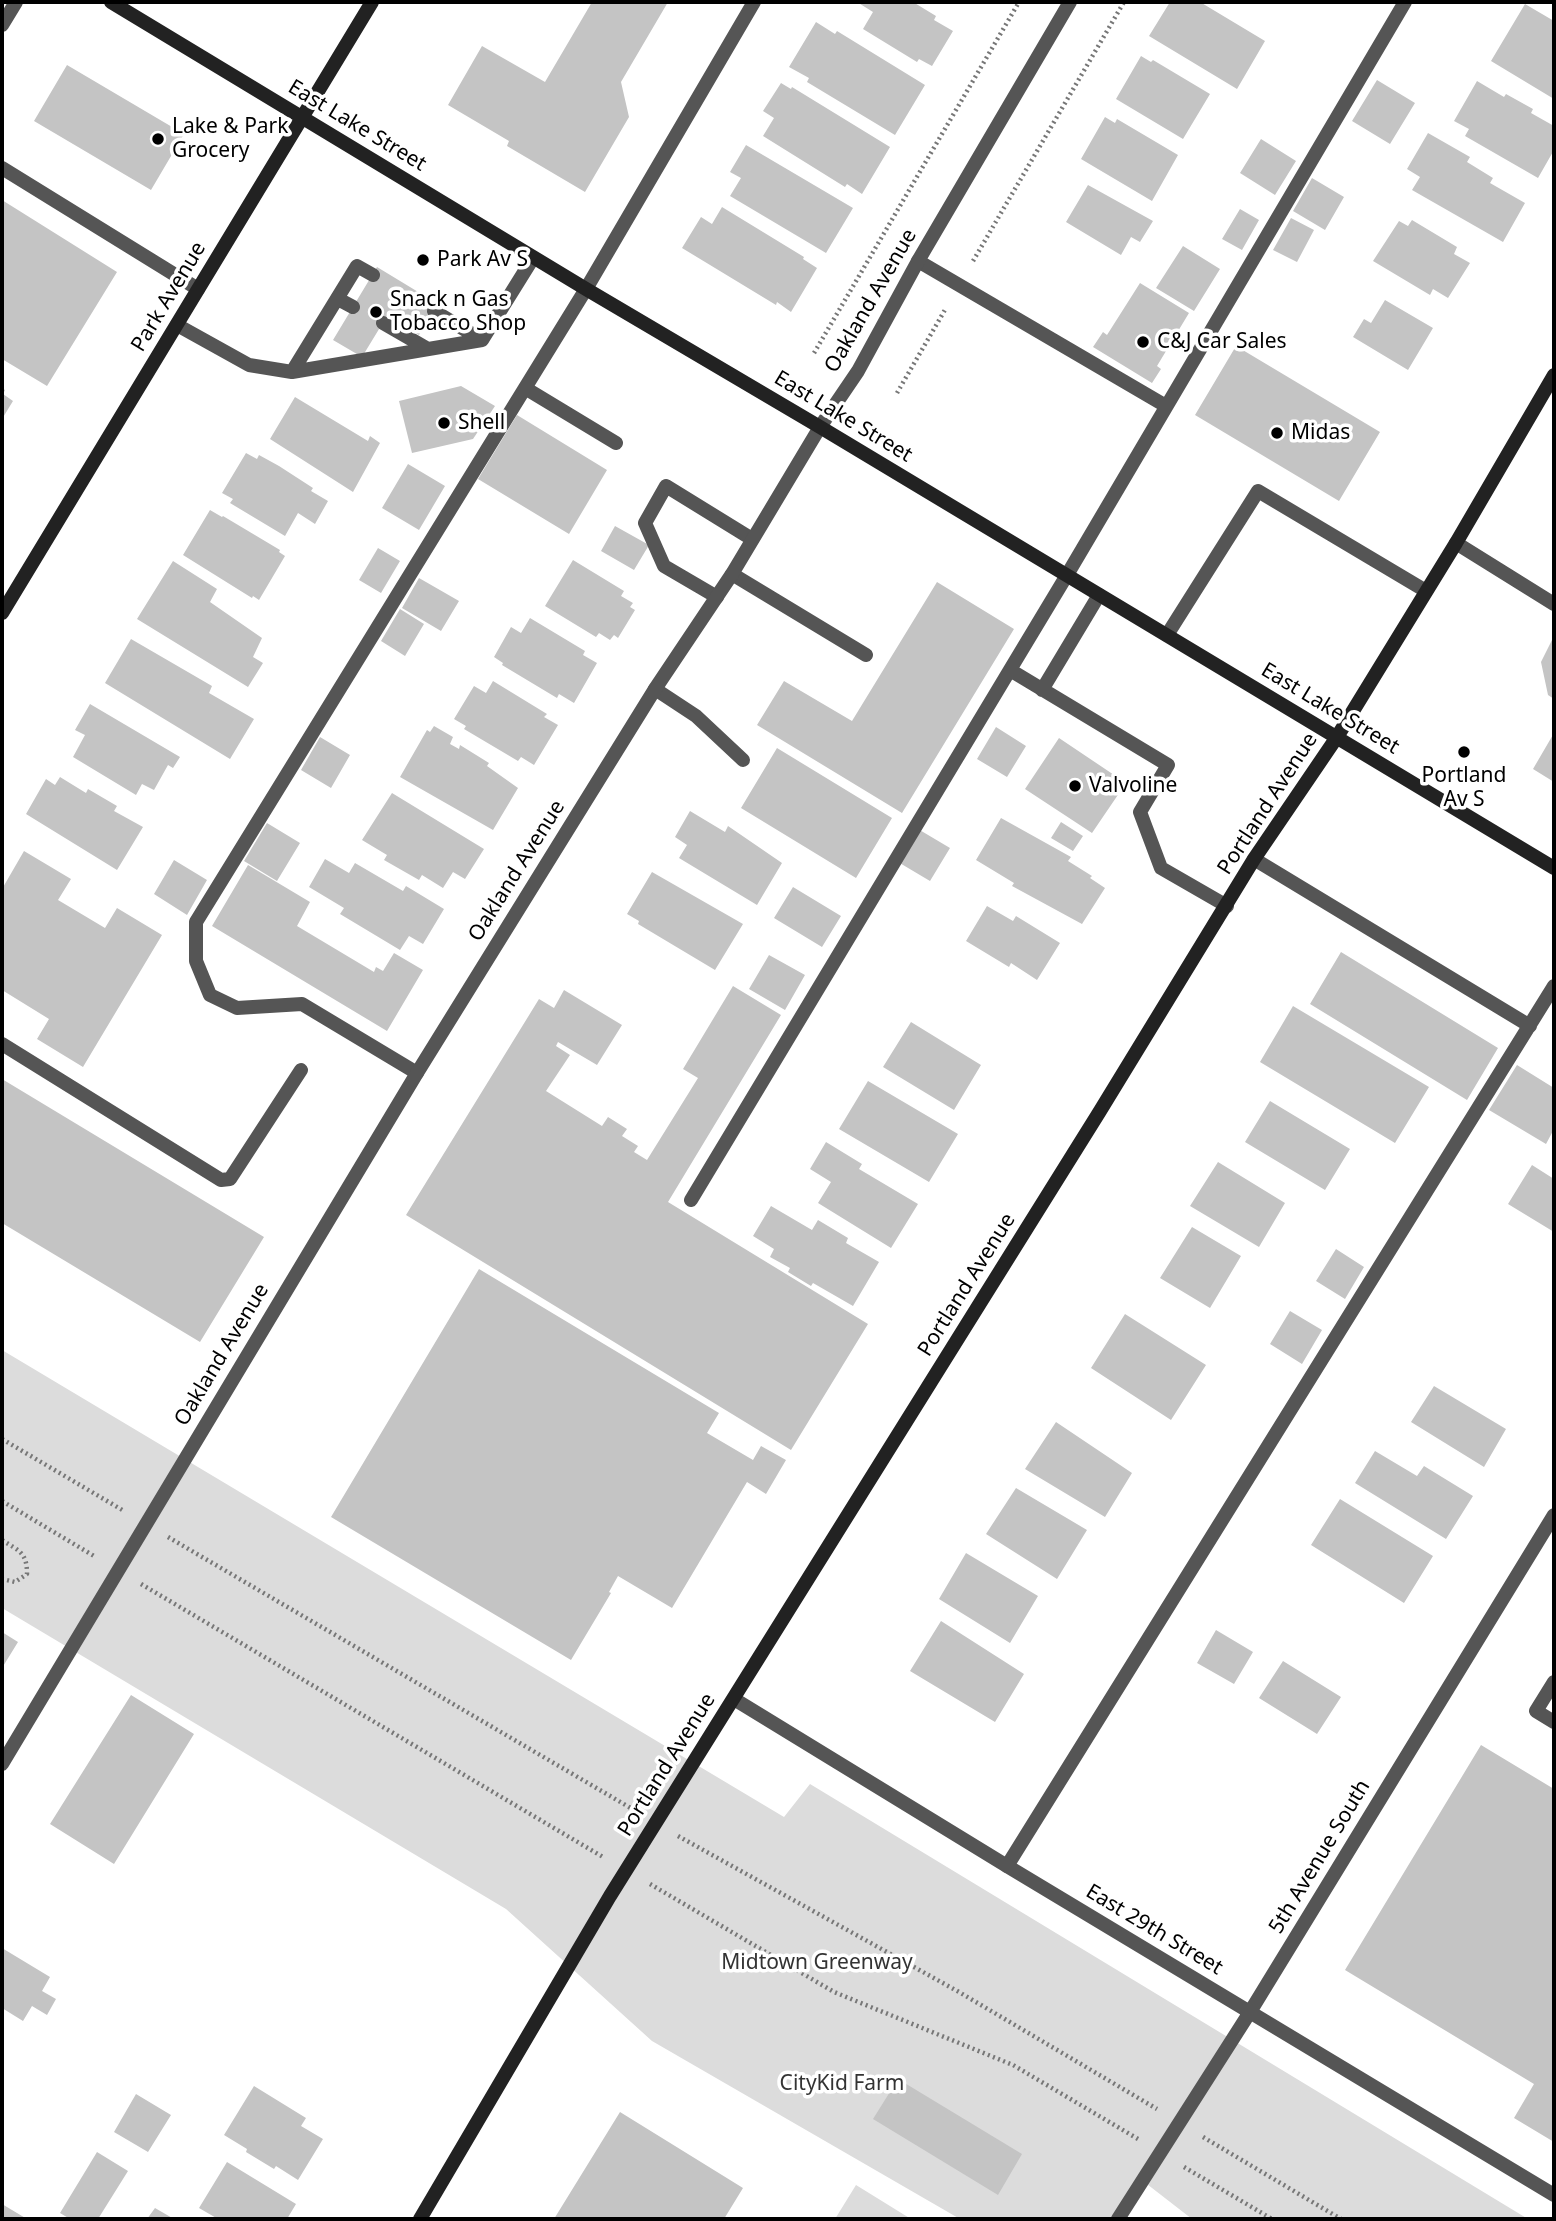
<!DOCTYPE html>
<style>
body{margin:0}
#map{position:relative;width:1556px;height:2221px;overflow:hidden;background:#fff;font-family:"Noto Sans",sans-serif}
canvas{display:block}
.frame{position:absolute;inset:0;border:4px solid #000;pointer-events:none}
</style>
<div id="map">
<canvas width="1556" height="2221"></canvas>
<div class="frame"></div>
</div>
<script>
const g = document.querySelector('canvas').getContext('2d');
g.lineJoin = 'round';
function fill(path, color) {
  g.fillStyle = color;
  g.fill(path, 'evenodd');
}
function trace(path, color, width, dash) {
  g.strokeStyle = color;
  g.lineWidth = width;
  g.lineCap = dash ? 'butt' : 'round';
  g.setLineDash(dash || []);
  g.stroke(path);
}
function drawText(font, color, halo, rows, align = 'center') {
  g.font = font + ' "Noto Sans",sans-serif';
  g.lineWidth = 7;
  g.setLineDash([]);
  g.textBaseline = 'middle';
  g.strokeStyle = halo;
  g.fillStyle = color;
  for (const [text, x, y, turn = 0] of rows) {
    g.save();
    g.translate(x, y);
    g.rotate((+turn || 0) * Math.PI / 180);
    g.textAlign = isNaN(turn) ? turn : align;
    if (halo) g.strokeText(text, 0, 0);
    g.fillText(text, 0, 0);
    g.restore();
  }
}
const green = new Path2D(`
 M 2,1350 L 784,1817 L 810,1784 L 1528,2219 L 1192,2219 L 1143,2181 L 1119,2219 L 960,2219 L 652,2041 L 506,1909 L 2,1608 Z
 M 856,2185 L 911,2219 L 835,2219 Z`);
const building = new Path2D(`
 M 592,2 L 668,2 L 621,82 L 629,117 L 585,192 L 507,146 L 509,141 L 448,105 L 482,46 L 545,82 Z
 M 857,2 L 913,2 L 936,16 L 934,20 L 953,31 L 932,66 L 919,59 L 917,62 L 863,29 L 873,12 Z
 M 1170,2 L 1200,2 L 1265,41 L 1237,89 L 1149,36 Z
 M 1525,4 L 1554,21 L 1554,99 L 1491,61 Z
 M 816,22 L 835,34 L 837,31 L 925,85 L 895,135 L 807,82 L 809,78 L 789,67 Z
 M 1141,56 L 1151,62 L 1153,60 L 1210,94 L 1183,139 L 1116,99 Z
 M 67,65 L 184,134 L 151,190 L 34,121 Z
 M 1377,80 L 1415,103 L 1390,144 L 1352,121 Z
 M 1477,81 L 1504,97 L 1506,94 L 1533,109 L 1531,113 L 1554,126 L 1554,150 L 1538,178 L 1465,136 L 1469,129 L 1454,121 Z
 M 781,83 L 791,89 L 792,87 L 890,147 L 862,194 L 847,184 L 845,187 L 763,136 L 774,118 L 763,111 Z
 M 1105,117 L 1115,123 L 1117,119 L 1178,155 L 1152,201 L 1081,159 Z
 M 1428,133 L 1470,157 L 1467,162 L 1493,178 L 1490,183 L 1525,203 L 1503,242 L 1412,190 L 1420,177 L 1407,169 Z
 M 1261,139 L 1296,161 L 1275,195 L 1240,173 Z
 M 746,145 L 853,208 L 826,253 L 730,196 L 741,178 L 730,172 Z
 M 1312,178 L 1344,197 L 1325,230 L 1293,211 Z
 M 1088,185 L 1153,221 L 1140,242 L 1131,237 L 1121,255 L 1066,222 Z
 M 2,200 L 117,272 L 47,386 L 2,359 Z
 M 722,207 L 804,257 L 803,259 L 817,268 L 791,312 L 777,302 L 776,305 L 682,248 L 701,217 L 712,224 Z
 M 1240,209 L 1259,220 L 1242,250 L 1222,239 Z
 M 1291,218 L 1314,230 L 1297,262 L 1273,250 Z
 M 1412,220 L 1457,247 L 1454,254 L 1470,263 L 1448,298 L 1433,289 L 1430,295 L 1373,261 L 1399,221 L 1408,226 Z
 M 1183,246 L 1220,269 L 1194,311 L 1156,288 Z
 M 377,267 L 438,304 L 419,335 L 387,316 L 362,357 L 333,340 Z
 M 1140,283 L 1189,313 L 1157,366 L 1161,369 L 1152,383 L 1093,347 L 1103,332 L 1107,335 Z
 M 1385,300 L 1433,328 L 1408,370 L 1353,337 L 1364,319 L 1371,323 Z
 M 1236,346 L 1380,432 L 1339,501 L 1195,415 Z
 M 461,386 L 495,406 L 473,439 L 412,453 L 399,401 Z
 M 2,388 L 5,390 L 3,394 L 13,401 L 2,419 Z
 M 295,397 L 368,441 L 370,436 L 380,443 L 353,492 L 270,439 Z
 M 517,415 L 607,470 L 569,534 L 478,479 Z
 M 246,453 L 257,459 L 259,455 L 279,466 L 313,488 L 311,491 L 328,501 L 315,524 L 298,513 L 285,536 L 230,503 L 233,499 L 222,493 Z
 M 408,464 L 445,486 L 419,530 L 382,508 Z
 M 210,510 L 222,517 L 223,516 L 280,550 L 279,552 L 285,556 L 259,600 L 253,596 L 252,598 L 183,555 Z
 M 615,526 L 649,545 L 634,570 L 601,551 Z
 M 378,548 L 400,561 L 381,593 L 359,580 Z
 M 573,560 L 624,591 L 621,596 L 633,603 L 630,607 L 635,610 L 618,638 L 614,635 L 610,640 L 599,633 L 596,637 L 545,606 Z
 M 173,561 L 217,589 L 210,602 L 262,638 L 253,657 L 263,663 L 248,687 L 137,619 Z
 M 419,578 L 459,601 L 441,631 L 402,608 Z
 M 937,582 L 1014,629 L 902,813 L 757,725 L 784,681 L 852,721 Z
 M 400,609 L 424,624 L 405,656 L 381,641 Z
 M 530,618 L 585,651 L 583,655 L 597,663 L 574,703 L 559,694 L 557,698 L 502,665 L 503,663 L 494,657 L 511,627 L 521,633 Z
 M 1554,636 L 1554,699 L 1548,695 L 1541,662 Z
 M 131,639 L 212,686 L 209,693 L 254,719 L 230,759 L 105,683 Z
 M 493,681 L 547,714 L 544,717 L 558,725 L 534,765 L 521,757 L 518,761 L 464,729 L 466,726 L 454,719 L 474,686 L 486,693 Z
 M 90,704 L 180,757 L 173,768 L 168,765 L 154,790 L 142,784 L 136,795 L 73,757 L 85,735 L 75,730 Z
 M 434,726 L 453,737 L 450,744 L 459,749 L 460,745 L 489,763 L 487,766 L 518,788 L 493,830 L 400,777 L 427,730 L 430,732 Z
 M 996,727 L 1026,746 L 1007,777 L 977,759 Z
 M 1554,733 L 1554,782 L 1533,769 Z
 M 320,737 L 350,755 L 331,788 L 301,770 Z
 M 1059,738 L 1126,783 L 1092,833 L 1025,789 Z
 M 777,748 L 892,818 L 856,878 L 741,808 Z
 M 60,777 L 86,793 L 88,789 L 117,806 L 114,811 L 143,827 L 117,870 L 26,814 L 46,779 L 55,785 Z
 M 392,793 L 484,849 L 465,879 L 453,872 L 443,888 L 422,875 L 419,880 L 384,860 L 387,855 L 362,840 Z
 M 690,811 L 725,832 L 728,826 L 782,863 L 757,905 L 679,858 L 687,845 L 675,837 Z
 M 1001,818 L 1071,857 L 1068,861 L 1092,876 L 1090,878 L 1105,888 L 1082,924 L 1012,886 L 1014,883 L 976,860 Z
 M 1061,822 L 1083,836 L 1073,851 L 1051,838 Z
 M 267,823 L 300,843 L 277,881 L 244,861 Z
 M 918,829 L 950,848 L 930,881 L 898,862 Z
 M 24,851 L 71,879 L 58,900 L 105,928 L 117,908 L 162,935 L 83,1067 L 37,1039 L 49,1019 L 2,990 L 2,889 Z
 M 325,859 L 349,873 L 355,863 L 403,891 L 406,886 L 444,909 L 423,944 L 409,936 L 400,950 L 340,914 L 344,908 L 309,887 Z
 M 174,860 L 207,880 L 187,915 L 154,894 Z
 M 248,865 L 310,902 L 297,926 L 374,972 L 376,967 L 383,971 L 394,953 L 423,970 L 387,1031 L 212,926 Z
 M 652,872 L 743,924 L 715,970 L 638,924 L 639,921 L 627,914 Z
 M 793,887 L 841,916 L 822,947 L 774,918 Z
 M 987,906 L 1013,921 L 1016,916 L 1060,943 L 1037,980 L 1011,963 L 1009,967 L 966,941 Z
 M 1341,952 L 1498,1048 L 1467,1100 L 1310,1004 Z
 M 769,955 L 805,975 L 785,1010 L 749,989 Z
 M 733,986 L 781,1015 L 668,1202 L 868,1324 L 791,1450 L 406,1215 L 539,999 L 554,1008 L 564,990 L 622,1025 L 597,1065 L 558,1042 L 556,1046 L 570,1055 L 546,1091 L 602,1126 L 608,1117 L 627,1129 L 622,1136 L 638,1146 L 634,1152 L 647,1160 L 698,1078 L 683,1069 Z
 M 1293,1006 L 1429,1087 L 1395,1143 L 1260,1062 Z
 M 911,1022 L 981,1065 L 954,1110 L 883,1067 Z
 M 1517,1065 L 1554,1088 L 1554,1129 L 1546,1144 L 1489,1110 Z
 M 2,1079 L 264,1237 L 200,1342 L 2,1223 Z
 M 868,1081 L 958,1134 L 929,1182 L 839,1129 Z
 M 1270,1101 L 1350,1149 L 1325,1190 L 1245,1142 Z
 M 826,1142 L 862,1164 L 859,1169 L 918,1204 L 891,1248 L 818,1203 L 831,1182 L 810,1169 Z
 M 1218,1162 L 1285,1203 L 1259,1247 L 1190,1206 Z
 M 1532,1165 L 1554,1179 L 1554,1232 L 1508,1204 Z
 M 771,1206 L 812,1230 L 818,1220 L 848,1238 L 846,1243 L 879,1262 L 853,1306 L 813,1283 L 811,1286 L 788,1272 L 790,1268 L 770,1257 L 774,1249 L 753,1236 Z
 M 1192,1227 L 1241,1256 L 1210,1308 L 1160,1278 Z
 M 1336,1249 L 1364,1267 L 1345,1299 L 1316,1281 Z
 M 479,1269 L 719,1413 L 707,1433 L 753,1460 L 761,1446 L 786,1460 L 766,1494 L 747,1482 L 672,1608 L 618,1576 L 609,1592 L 611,1593 L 571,1660 L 331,1517 Z
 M 1290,1311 L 1322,1330 L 1302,1364 L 1270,1344 Z
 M 1125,1314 L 1206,1365 L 1171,1420 L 1091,1368 Z
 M 1434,1386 L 1506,1429 L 1484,1467 L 1411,1422 Z
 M 1056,1422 L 1132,1473 L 1105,1517 L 1025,1469 Z
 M 1375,1451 L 1417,1476 L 1424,1466 L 1473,1496 L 1446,1539 L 1355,1483 Z
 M 1016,1488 L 1087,1530 L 1057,1579 L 986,1534 Z
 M 1340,1499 L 1433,1556 L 1404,1603 L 1311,1545 Z
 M 966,1553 L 1038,1596 L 1010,1643 L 939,1599 Z
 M 941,1621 L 1024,1674 L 995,1722 L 910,1671 Z
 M 1216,1630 L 1253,1652 L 1234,1684 L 1197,1663 Z
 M 2,1632 L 18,1642 L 2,1668 Z
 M 1283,1661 L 1341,1697 L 1317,1734 L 1259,1698 Z
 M 131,1695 L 194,1734 L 114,1864 L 50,1824 Z
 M 1481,1745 L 1554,1789 L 1554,2142 L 1514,2118 L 1534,2084 L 1345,1970 Z
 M 2,1948 L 50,1977 L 42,1991 L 56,1999 L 47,2015 L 32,2006 L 23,2021 L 2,2008 Z
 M 898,2079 L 1022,2154 L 998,2195 L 873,2119 Z
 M 254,2086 L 306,2118 L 301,2126 L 323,2139 L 298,2180 L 276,2166 L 274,2169 L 246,2152 L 247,2149 L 224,2135 Z
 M 136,2094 L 171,2115 L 148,2152 L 114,2132 Z
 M 620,2112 L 743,2188 L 724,2219 L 554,2219 Z
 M 97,2152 L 128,2171 L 98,2219 L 70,2219 L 60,2213 Z
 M 227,2162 L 296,2204 L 287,2219 L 218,2219 L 199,2208 Z
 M 2,2204 L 27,2219 L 2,2219 Z
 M 155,2208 L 174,2219 L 147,2219 Z`);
const path = new Path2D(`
 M 973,261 L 1124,2
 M 814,353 L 1019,2
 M 897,393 L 946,308
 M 2,1439 L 124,1511
 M 2,1501 L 94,1556
 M 168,1537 L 634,1810
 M 2,1540 C 19,1551 27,1552 27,1574 L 15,1582 L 2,1579
 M 141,1584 L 603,1857
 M 678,1836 L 959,1992 L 1157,2109
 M 650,1884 L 834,1992 L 1013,2065 L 1138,2139
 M 1203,2137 L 1341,2219
 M 1184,2167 L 1272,2219`);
const lane = new Path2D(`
 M 2,25 L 16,2
 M 2,168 L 198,289
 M 918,261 L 1166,406
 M 338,299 L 353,307
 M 434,311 L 482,340 L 533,258
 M 383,323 L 428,349
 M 177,325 L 249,365 L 292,372 L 357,266 L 373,275
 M 292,372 L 482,340
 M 525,388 L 616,443
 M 1456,543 L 1554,604
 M 732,574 L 866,655
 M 717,597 L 664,566 L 645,523 L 666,486 L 752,539
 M 1167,635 L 1258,491 L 1426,591
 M 1010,670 L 1168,765 L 1140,812 L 1161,868 L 1227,906
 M 655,689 L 696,716 L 743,760
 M 1042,690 L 1099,595
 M 1254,859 L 1530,1026
 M 2,1044 L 221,1180 L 230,1179 L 301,1070
 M 417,1073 L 302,1004 L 237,1008 L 210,995 L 196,961 L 196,922 L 586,289 L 754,2
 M 691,1200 L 1067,575 L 1405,2
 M 1554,1682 L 1536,1711 L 1554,1722
 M 1007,1866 L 1554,986`);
const street = new Path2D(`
 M 734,1699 L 1007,1866 L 1554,2195
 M 2,1764 L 417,1073 L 655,689 L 732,574 L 820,427 L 858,371 L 918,261 L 1070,2
 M 1118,2219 L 1250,2012 L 1554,1515`);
const secondary = new Path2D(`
 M 111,2 L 586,289 L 820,427 L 1554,868
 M 2,613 L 372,2
 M 420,2219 L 610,1896 L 1100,1111 L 1254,859 L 1337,737 L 1456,543 L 1554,375`);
const markers = [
 [158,139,7,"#000"],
 [423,260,7,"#000"],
 [376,312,7,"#000"],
 [1143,342,7,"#000"],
 [444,423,7,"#000"],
 [1277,433,7,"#000"],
 [1464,752,7,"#000"],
 [1075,786,7,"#000"]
];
const streetNames = [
 ["East Lake Street",357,126,31],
 ["Park Avenue",169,297,-59],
 ["Oakland Avenue",871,301,-60],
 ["East Lake Street",843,417,31],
 ["East Lake Street",1330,709,31],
 ["Portland Avenue",1268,804,-57],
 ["Oakland Avenue",517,871,-58],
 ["Portland Avenue",967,1285,-58],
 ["Oakland Avenue",222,1355,-59],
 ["Portland Avenue",667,1765,-58],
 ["5th Avenue South",1320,1857,-59],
 ["East 29th Street",1154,1930,31]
];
const poiNames = [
 ["Lake & Park",172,127],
 ["Grocery",172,151],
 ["Park Av S",437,260],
 ["Snack n Gas",390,300],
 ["Tobacco Shop",390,324],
 ["C&J Car Sales",1157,342],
 ["Shell",458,423],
 ["Midas",1291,433],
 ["Portland",1464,776,"center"],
 ["Av S",1464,800,"center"],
 ["Valvoline",1089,786]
];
const parkNames = [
 ["Midtown Greenway",817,1963],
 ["CityKid Farm",842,2084]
];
fill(green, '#dcdcdc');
fill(building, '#c4c4c4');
trace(path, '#777', 4.5, [2, 3.5]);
trace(lane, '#555', 14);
trace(street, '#555', 14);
trace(secondary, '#222', 14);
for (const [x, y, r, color] of markers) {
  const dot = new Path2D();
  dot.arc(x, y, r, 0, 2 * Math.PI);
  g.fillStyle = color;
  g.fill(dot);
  trace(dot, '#fff', 2.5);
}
drawText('21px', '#000', '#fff', streetNames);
drawText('21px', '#000', '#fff', poiNames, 'left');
drawText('21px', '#333', '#fff', parkNames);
</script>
